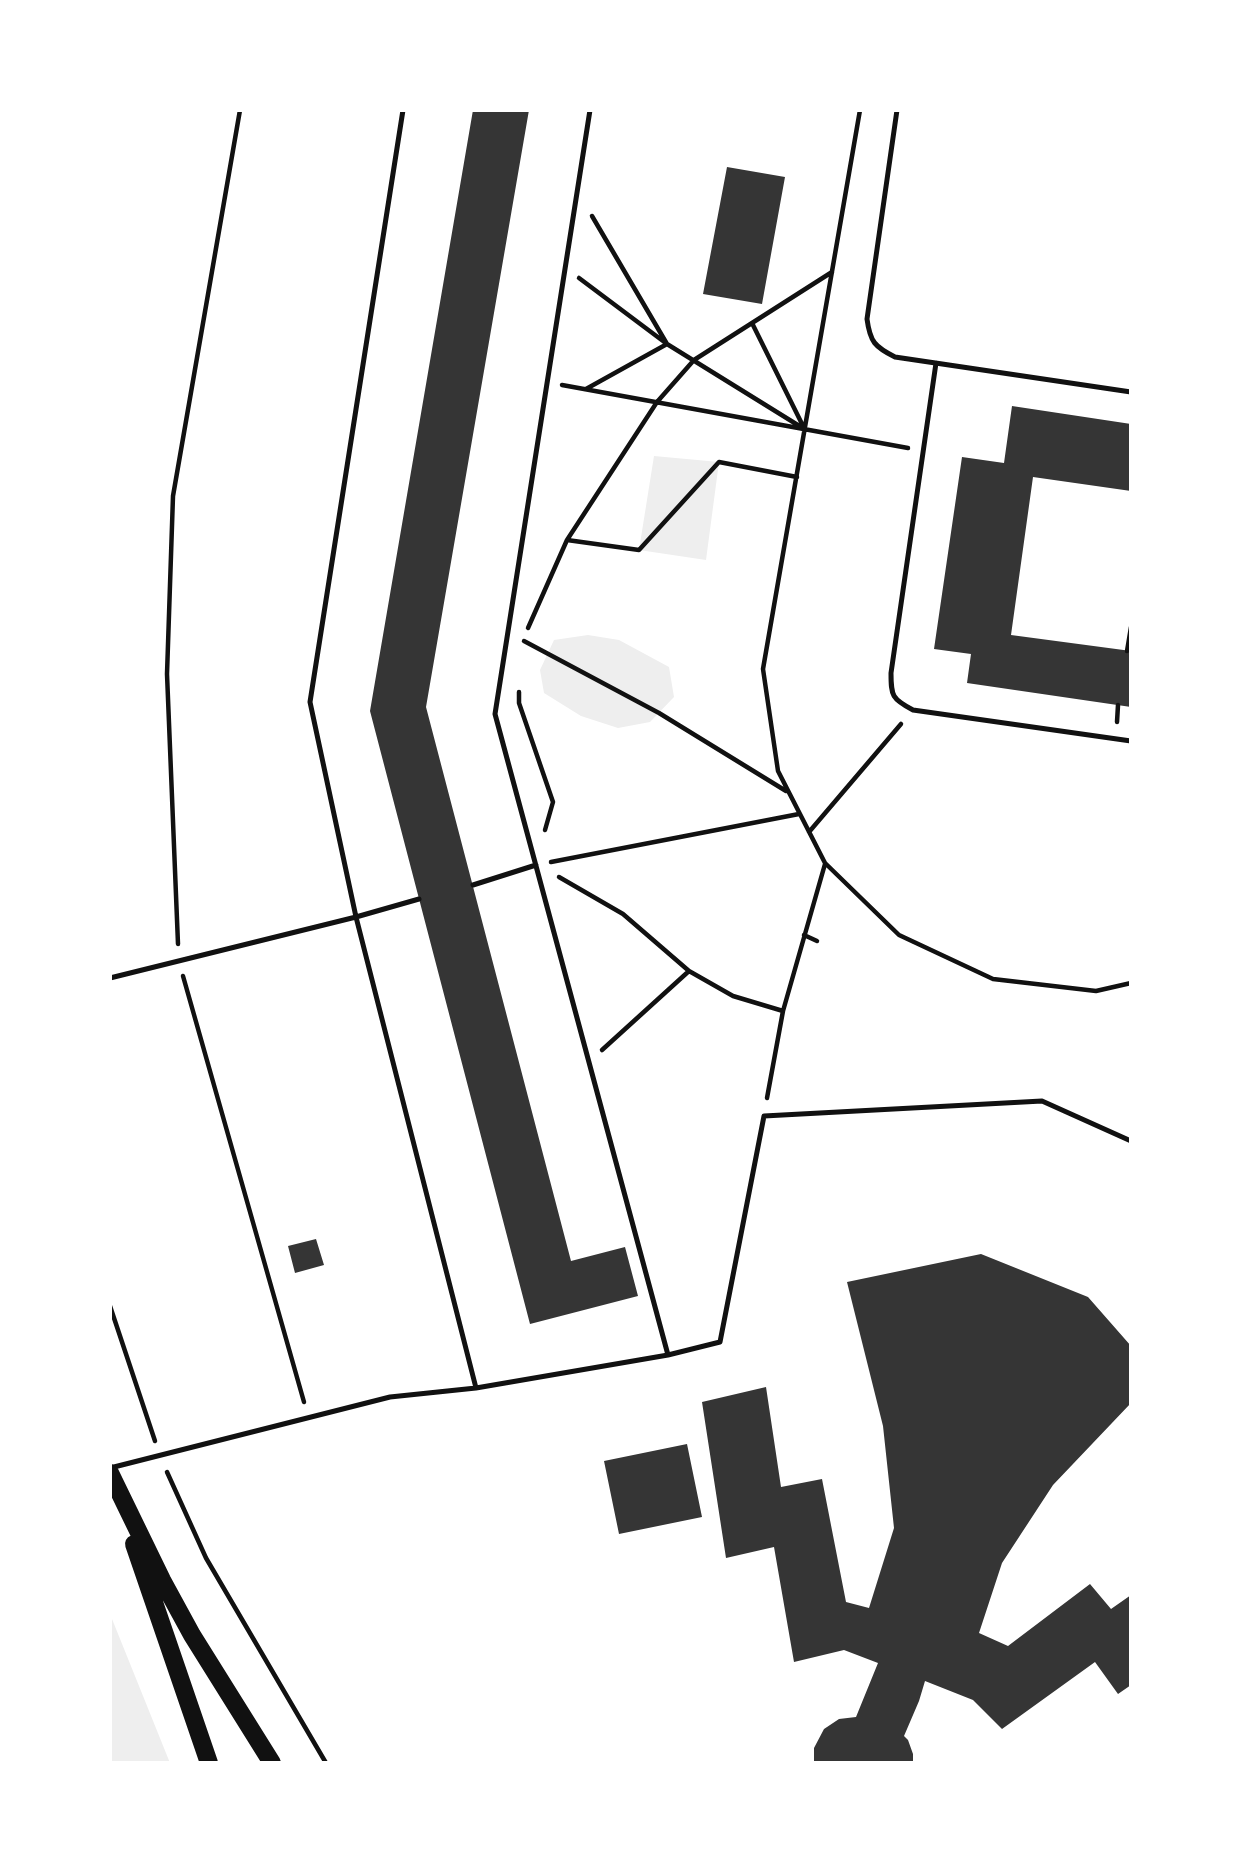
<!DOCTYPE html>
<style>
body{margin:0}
#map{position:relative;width:1241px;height:1873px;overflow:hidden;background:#fff;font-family:"Alegreya Sans",sans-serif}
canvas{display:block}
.frame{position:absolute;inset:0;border:112px solid #fff;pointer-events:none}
</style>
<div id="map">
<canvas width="1241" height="1873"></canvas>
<div class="frame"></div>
</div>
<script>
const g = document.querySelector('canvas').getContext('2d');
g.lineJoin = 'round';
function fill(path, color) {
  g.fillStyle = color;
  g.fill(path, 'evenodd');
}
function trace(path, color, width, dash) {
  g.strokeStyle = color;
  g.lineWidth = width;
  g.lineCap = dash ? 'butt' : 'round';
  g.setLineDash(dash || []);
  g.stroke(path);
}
const green = new Path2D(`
 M 654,456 L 719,462 L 706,560 L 639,550 Z
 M 588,635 L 619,640 L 669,667 L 674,697 L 650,722 L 618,728 L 581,716 L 544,693 L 540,670 L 554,640 Z
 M 110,1614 L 170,1763 L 110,1763 Z`);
const building = new Path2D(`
 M 473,110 L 529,110 L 426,707 L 571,1261 L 625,1247 L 638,1296 L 530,1324 L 370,711 Z
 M 727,167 L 785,177 L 762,304 L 703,294 Z
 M 1012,406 L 1131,424 L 1131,491 L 1033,477 L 1011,635 L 1131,651 L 1131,707 L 967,683 L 971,654 L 934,649 L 962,457 L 1004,463 Z
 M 316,1239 L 324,1265 L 295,1273 L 288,1246 Z
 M 981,1254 L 1088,1297 L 1131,1346 L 1131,1403 L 1053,1485 L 1002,1563 L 979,1633 L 1008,1646 L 1090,1584 L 1111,1609 L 1131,1595 L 1131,1685 L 1118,1694 L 1095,1662 L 1002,1729 L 973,1700 L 925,1681 L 919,1701 L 904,1736 L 908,1740 L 913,1754 L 913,1763 L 814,1763 L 814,1748 L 824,1729 L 839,1719 L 856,1717 L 878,1663 L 844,1650 L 794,1662 L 774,1547 L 726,1558 L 702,1402 L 766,1387 L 781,1487 L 822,1479 L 846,1602 L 869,1608 L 894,1528 L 883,1426 L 847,1282 Z
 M 687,1444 L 702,1517 L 619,1534 L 604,1461 Z`);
const path = new Path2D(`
 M 860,110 L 763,669 L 778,771 L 825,863 L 899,935 L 993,979 L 1096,991 L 1131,983
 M 592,216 L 667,344 L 801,427
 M 579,278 L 667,344 L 586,389
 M 752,323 L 804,428
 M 562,385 L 908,448
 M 567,540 L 639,550 L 719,462 L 797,477
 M 528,628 L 567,540 L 657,402 L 694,360 L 832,272
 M 524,641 L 659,713 L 786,791
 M 1127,651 L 1131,627
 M 519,692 L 519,703 L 553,802 L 545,830
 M 1117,722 L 1118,705
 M 809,832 L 901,724
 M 551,862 L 799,814
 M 559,877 L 623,914 L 689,971 L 602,1050
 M 804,935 L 817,941
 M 178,944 L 167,674 L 173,496 L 240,110
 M 689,971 L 733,996 L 783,1011 L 767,1098
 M 183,976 L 304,1402
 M 783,1011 L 825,864
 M 110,1306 L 155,1441
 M 167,1472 L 206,1558 L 326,1763`);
const service = new Path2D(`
 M 403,110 L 310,702 L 356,917 L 419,899
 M 590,110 L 495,714 L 668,1355
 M 897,110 L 867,319 C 870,342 875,347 895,357 L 1131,392
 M 936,363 L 891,673 C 891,696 892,699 913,710 L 1131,741
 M 473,885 L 536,865
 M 110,978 L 356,917 L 476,1388
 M 110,1468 L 390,1397 L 476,1388 L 668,1355 L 720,1342 L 764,1116 L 1042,1101 L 1131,1141`);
const primary = new Path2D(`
 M 110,1473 L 162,1580 L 192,1635 L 272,1763
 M 134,1544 L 209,1763`);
fill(green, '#eee');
fill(building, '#353535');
trace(path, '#111', 4.5);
trace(service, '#111', 5);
trace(primary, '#111', 18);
</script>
